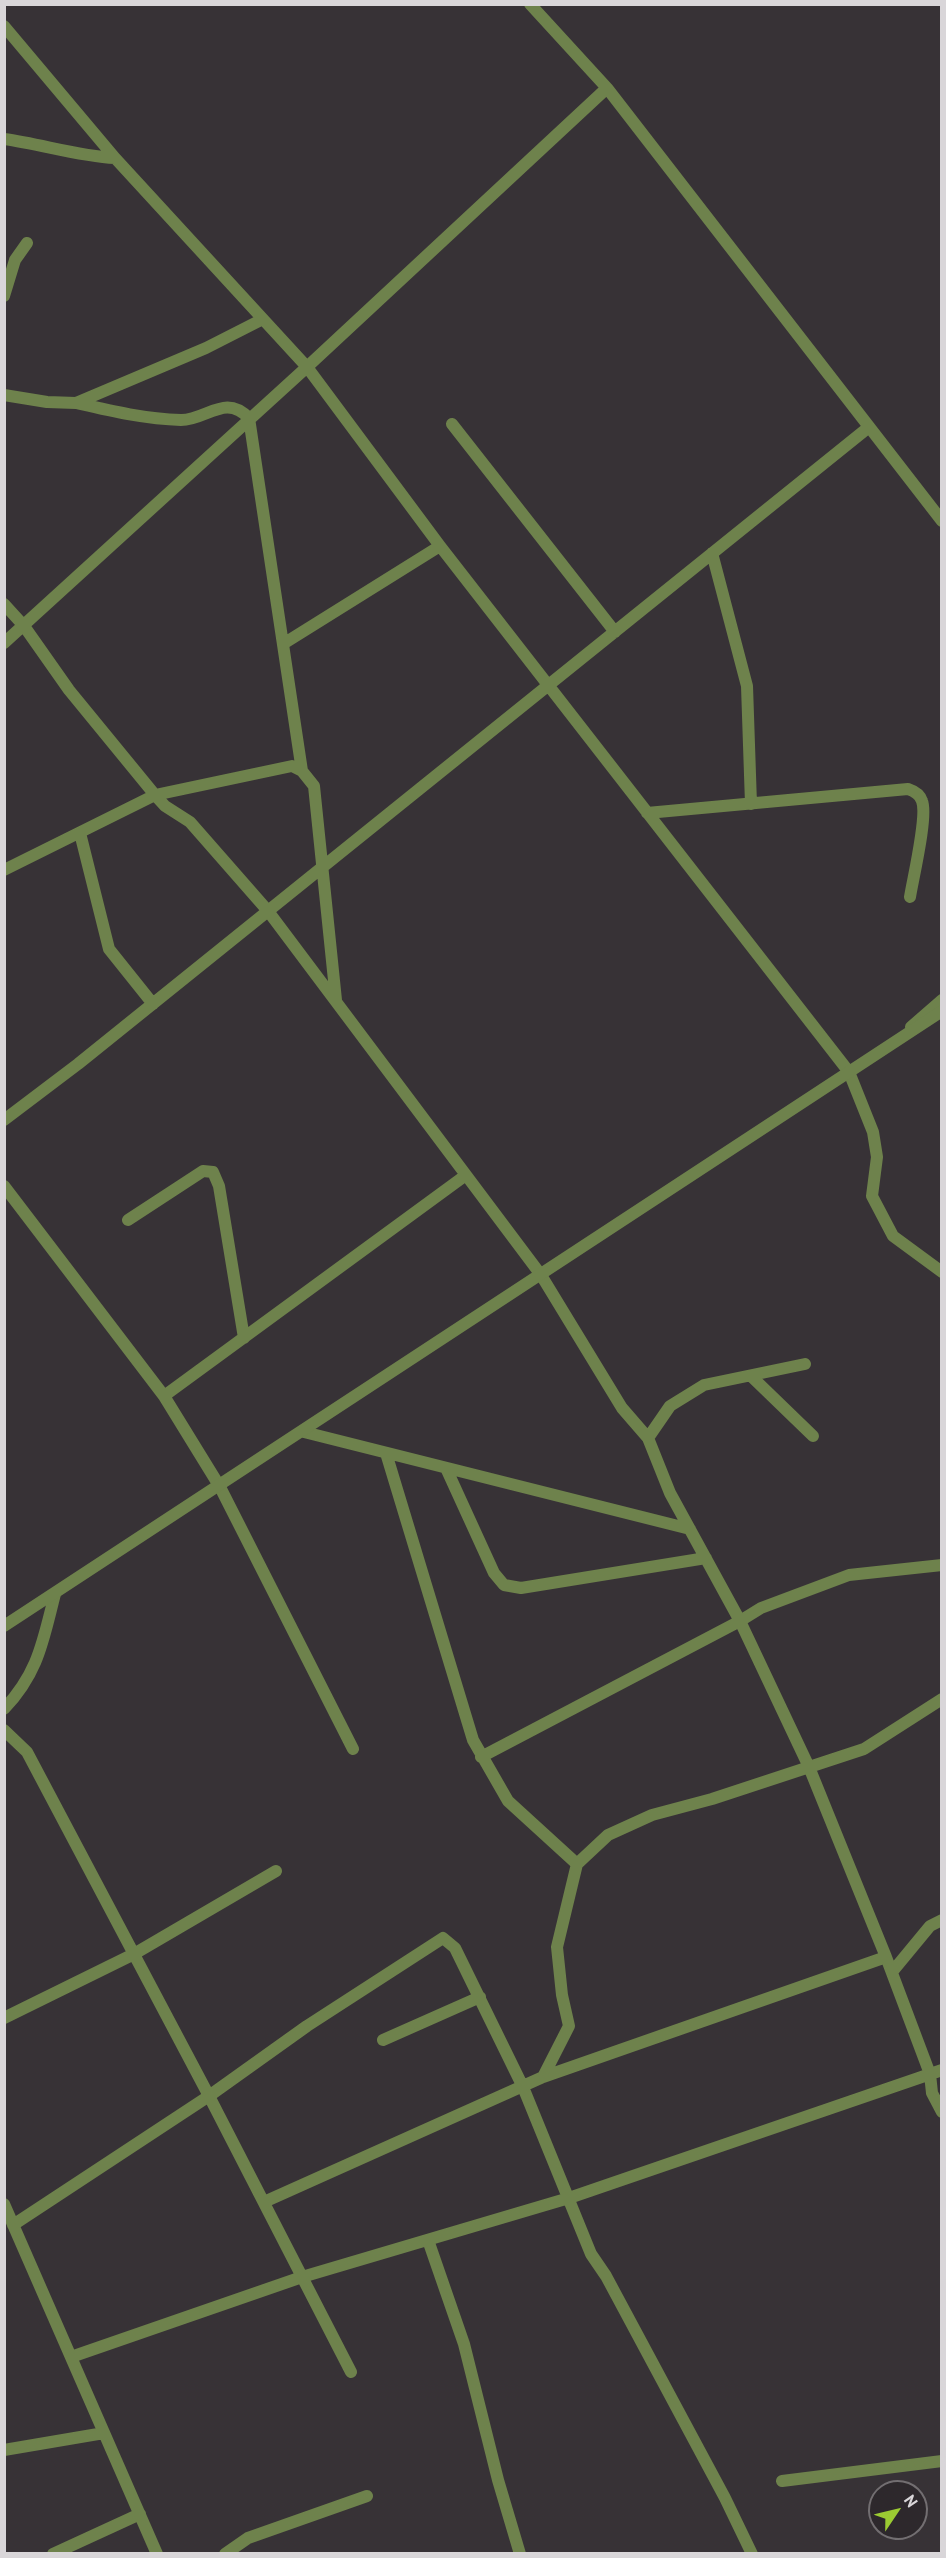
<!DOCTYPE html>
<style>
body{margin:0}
#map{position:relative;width:946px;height:2558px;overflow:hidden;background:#373236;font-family:"PT Sans",sans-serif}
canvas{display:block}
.frame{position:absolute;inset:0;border:6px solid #d9d6d9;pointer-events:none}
.north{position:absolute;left:868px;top:2480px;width:60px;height:60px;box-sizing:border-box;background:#2d282c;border:2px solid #726e71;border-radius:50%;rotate:55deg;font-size:16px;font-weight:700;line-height:24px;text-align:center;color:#d9d6d9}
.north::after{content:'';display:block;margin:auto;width:21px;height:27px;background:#9bcb32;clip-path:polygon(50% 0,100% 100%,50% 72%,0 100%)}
</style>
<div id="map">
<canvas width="946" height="2558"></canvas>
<div class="frame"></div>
<div class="north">N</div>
</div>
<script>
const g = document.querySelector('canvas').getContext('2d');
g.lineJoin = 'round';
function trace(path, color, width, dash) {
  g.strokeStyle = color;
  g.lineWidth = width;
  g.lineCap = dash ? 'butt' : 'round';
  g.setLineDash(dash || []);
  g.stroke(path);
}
const minor = new Path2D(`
 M 530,4 L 607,88 L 942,521
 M 4,26 L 115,158 L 307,367 L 440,546 L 849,1072 L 873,1132 L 877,1157 L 872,1196 L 893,1236 L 942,1272
 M 4,139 C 41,144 78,156 115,158
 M 4,296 L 15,260 L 27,243
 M 4,395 L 47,402 L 76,403 L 206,348 L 263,319
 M 76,403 C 111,411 145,419 181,420 C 207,420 225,393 249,418 L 302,771
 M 452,424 L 615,632
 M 712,553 L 747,686 L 751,804
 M 4,604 L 24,626 L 69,690 L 155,795 L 165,806 L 190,822 L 268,911 L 541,1275 L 622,1408 L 648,1438 L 670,1493 L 740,1621 L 809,1767 L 886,1957 L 930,2074 L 932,2093 L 942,2112
 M 4,643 L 307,367 L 607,88
 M 283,644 L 440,546
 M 647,813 L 908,789 C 914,791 920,794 922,801 C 928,816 913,878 910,897
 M 80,833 L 109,949 L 153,1004
 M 4,870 L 155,795 L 292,766 L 302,771 L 314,786 L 336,1000
 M 911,1027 L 942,1000
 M 4,1120 L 78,1064 L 869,427
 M 4,1186 L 164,1396 L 220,1487 L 353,1749
 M 128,1220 L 203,1171 L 213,1172 L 219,1186 L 244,1338
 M 751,1376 L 813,1436
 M 164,1396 L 466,1175
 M 304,1432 L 690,1529
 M 648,1438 L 670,1406 L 704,1385 L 805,1364
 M 386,1453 L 473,1740 L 508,1801 L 577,1864
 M 446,1468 L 494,1573 L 504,1585 L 521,1588 L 706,1558
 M 4,1709 C 39,1672 43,1640 55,1594
 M 4,1730 L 27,1752 L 209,2096 L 351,2372
 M 481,1757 L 740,1621 L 761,1608 L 849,1575 L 942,1565
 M 892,1972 L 930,1926 L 942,1920
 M 4,2018 L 134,1954 L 276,1871
 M 383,2040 L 480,1997
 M 543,2077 L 886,1957
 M 264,2202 L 543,2077 L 569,2026 L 562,1995 L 557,1947 L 577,1864 L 608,1835 L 652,1815 L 712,1799 L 864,1749 L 942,1699
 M 4,2204 L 157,2554
 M 13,2225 L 209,2096 L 307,2026 L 443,1938 L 455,1948 L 523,2087 L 591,2254 L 606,2276 L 725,2498 L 752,2554
 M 428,2240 L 464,2344 L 498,2480 L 520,2554
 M 71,2357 L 302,2277 L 569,2198 L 942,2070
 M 4,2450 L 104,2433
 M 782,2481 L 942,2461
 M 53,2554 L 140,2514
 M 225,2554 L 248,2538 L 367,2496`);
const tertiary = new Path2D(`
 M 4,1626 L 942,1011`);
trace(minor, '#6e824c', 12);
trace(tertiary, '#6e824c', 12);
</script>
